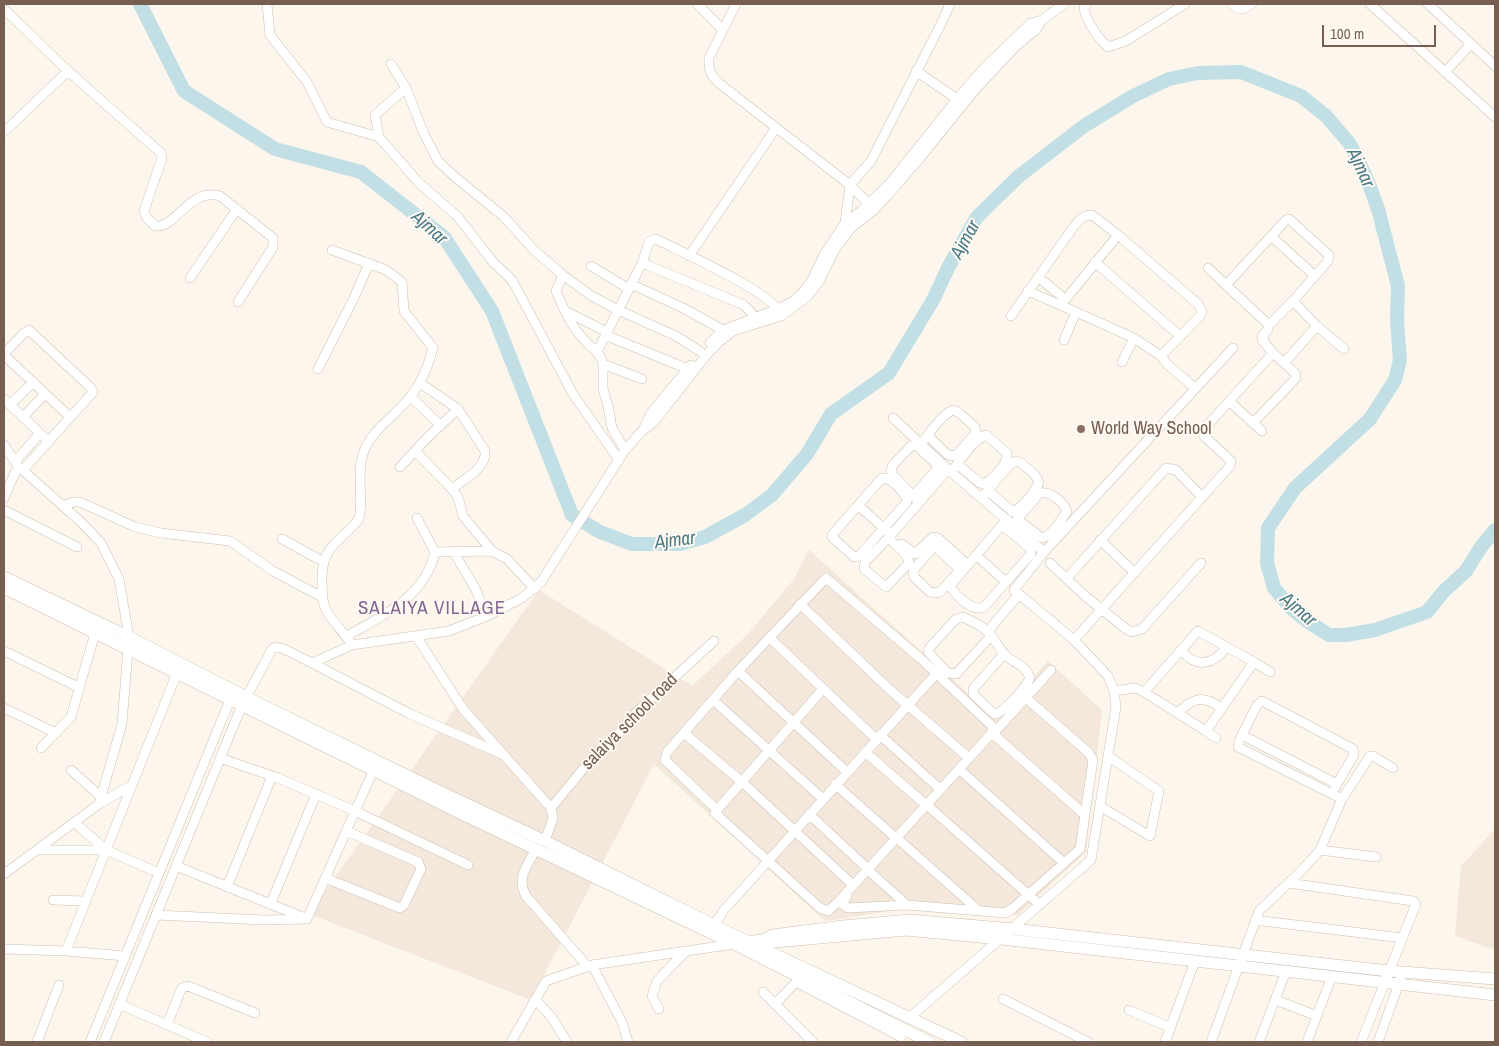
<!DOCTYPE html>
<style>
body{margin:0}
#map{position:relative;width:1499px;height:1046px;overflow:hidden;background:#fcf6ec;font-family:"Archivo Narrow",sans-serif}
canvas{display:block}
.frame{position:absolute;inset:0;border:5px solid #765e50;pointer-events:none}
.scale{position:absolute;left:1322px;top:25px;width:114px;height:22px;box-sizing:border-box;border:2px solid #765e50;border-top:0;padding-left:6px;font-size:15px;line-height:18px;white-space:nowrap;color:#765e50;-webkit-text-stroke:4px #fefaf3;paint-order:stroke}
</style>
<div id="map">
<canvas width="1499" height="1046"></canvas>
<div class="frame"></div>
<div class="scale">100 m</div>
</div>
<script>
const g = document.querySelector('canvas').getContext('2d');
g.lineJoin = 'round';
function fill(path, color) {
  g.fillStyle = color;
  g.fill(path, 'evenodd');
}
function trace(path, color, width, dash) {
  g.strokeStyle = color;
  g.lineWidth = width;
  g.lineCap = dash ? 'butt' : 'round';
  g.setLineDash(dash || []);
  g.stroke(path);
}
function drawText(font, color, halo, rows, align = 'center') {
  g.font = font + ' "Archivo Narrow",sans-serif';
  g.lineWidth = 4;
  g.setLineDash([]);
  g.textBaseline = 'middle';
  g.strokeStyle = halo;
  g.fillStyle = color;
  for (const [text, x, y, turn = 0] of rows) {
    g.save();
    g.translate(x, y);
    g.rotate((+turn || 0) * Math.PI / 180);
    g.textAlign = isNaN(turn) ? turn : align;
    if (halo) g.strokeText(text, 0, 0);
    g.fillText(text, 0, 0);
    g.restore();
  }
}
const residential = new Path2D(`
 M 809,550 L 997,719 L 1048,661 L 1102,710 L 1086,852 L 1018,915 L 909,908 L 825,921 L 654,764 L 531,1000 L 309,914 L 539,590 L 692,686 L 747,635 L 794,579 Z
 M 1495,829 L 1495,950 L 1455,936 L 1461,866 Z`);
const river = new Path2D(`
 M 140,4 L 184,91 L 275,149 L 361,172 L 444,237 L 492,311 L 572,515 L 600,532 L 632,544 L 680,544 L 705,537 L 745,515 L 772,495 L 807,454 L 831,414 L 889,373 L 933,300 L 949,266 L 977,217 L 1019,176 L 1084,126 L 1133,96 L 1169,79 L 1198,73 L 1241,72 L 1301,96 L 1326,116 L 1350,144 L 1367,179 L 1378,209 L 1398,286 L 1397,321 L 1400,360 L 1395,380 L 1370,419 L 1295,488 L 1268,528 L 1267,563 L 1274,588 L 1291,608 L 1307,621 L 1329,635 L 1346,635 L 1375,630 L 1427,612 L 1444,591 L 1466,571 L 1481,547 L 1495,530`);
const street = new Path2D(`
 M 267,4 L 270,35 L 307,82 L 327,122 L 379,137 L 418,182 L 458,217 L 493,262 L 512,280 L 573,394 L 619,460
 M 697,4 L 723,30
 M 736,4 L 709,58 C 708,70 711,76 720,84 L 850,185 L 869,204
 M 1087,4 L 1084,8 C 1086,21 1098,38 1108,47 L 1126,41 L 1185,4
 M 1232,4 L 1239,9 L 1243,9 L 1252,4
 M 1370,4 L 1495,117
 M 1428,4 L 1495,66
 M 4,9 L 68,71 L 161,153 L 162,158 L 144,211 L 147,218 L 155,226 C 176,229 189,187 220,196 L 273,238 L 273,247 L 238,302
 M 391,64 L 406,88 L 424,134 L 438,161 L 455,177 L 503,216 L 535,251 L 563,275 L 590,295 L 618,310 L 676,336 L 701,352
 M 916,71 L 957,99
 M 1445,72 L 1471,44
 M 4,132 L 68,71
 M 379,137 L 375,115 L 406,88
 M 848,225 L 845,223 L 850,185 L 871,161 L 942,22 L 950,4
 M 1118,235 L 1198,304 L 1202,311 L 1200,316 L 1161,356 L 1167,364 L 1195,388
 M 1271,236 L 1315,276
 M 332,250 L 386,270 L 402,282 L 404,311 L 433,348 C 428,366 423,380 411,396 C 396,416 371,429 363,454 C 356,476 364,497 359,519 C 339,544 321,544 322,583 C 322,592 322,601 326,610 C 333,623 344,632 352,645
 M 689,256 L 776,128
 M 1095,262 L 1180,336
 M 642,263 L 744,305 L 756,318
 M 591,266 L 629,289
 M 1208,268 L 1226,285 L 1286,220 L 1289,219 L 1329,255 L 1328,261 L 1293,301 L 1317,326
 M 563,275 L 556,291 C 567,317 574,333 597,352
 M 1038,277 L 1065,299
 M 190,278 L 237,209
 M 631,284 L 683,308 L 723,330
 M 1226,285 L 1269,325 L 1267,331 L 1262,336 L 1264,339 L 1262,340 L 1273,353
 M 1028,291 L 1076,312 L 1064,340
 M 565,311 L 607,332
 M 1076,312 L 1134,338 L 1122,362
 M 1011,316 L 1072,229 C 1078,221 1082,215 1092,215 L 1118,235 L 1061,305
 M 1269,325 L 1293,301
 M 605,335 L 688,369
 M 1134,338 L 1161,356
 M 710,343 L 723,330 L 778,309 L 792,302 L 803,292 L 812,280 L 824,255 L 845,223 L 861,211 L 889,184 L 957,99 L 985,67 L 1031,23 L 1042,20 L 1064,4
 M 4,354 L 24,333 L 29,330 L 90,387 L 93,392 L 23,470
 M 4,355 L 70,417
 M 1284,363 L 1317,326 L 1344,349
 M 603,364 L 642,379
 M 318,369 L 354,298 L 369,263
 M 420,383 L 458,409 L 485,451 C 487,468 464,479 452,489 L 458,497 L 463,516 L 492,551
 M 411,397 L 440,425
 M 4,399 L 48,441
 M 1229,401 L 1253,423
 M 10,405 L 33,382
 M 23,417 L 45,394
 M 893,418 L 951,472 L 1044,552
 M 644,428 L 651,413 L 691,365
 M 921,444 C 930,433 940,416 953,410 L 958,412 L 975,427 L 976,433 L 957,454 L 952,456 L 947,454 L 928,436
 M 4,445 L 18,466 L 82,523 L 101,543 L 119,579 L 129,637 L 122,724 L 99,804
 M 625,450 L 612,428 L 608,406 L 603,389 L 603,364 L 601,358 L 597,352 L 642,263 L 649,242 L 656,239 C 679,251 771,292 779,312
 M 415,451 L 452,489
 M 15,462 L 40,433
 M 400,467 L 428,437 L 458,409
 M 951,472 C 960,461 973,440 986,435 L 1007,453 C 1008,465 993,478 985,484 L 980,483 L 957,464
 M 882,478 C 891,478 906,493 907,502 L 859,556 L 854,557 L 832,537 L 832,535 Z
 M 913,496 L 938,468 L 936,464 L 917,446 L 911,446 L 892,466 L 891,473 L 919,502
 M 4,498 L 18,466
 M 982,498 C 988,491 1007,465 1014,462 C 1019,460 1023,465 1027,468 C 1033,473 1037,476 1039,483 C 1033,494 1024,506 1013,512 L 988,491
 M 858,505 L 888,532
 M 63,506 L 73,502 L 80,502 L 135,527 L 161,533 L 230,541 L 273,571 L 322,597
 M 4,510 L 77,547
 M 417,518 L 435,552
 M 1013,524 L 1040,493 C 1051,491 1063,502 1067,511 C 1061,520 1053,535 1042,538 L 1017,519
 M 888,538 C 895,545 909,553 909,563 L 886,587 L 864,569 L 865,562 L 891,535 L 948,469
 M 282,539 L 324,562
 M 1100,540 L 1135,573
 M 902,544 L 915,554 L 933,537 L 938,538 L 968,565 L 1007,519
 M 935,546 L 958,568 L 959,571 L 940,592 L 935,593 L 930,592 L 914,577 L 913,572 L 914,569 L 940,540
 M 453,551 L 475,588 L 487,616
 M 976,555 L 1006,582
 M 1050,563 L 1084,595 L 1126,629 L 1132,632 L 1142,629 L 1201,563
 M 968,565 L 953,582 L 951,588 C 958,597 972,612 984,607 L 1031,554 L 1031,549 L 1002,525
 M 1067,578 L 1166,468 L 1176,470 L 1202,497
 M 800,604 L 889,689 L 969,758
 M 988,631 L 1019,594
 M 347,636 C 384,615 425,597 435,552 L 492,551 L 507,559 L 535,589
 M 416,636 L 463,709 L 551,808 L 553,818 L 545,841
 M 991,636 L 956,674 L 948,673 L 928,652 L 930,647 L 956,619 L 963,617 C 971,621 981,625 987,631 C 994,637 998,647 1004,654 C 1013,663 1026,665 1030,678 C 1025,688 1004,713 994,714 L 973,694 L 973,689 L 1004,654
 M 770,638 L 876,739
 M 1074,640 L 1230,466 L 1231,461 L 1204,436 L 1203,430 L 1273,353 L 1295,373 L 1296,378 L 1253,423 L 1262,431
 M 1181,650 C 1196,669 1213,665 1227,647
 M 4,651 L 80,688
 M 1254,662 L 1270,672
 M 312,663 L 410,714 L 502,754
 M 738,671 L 847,772
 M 1114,691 L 1135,688 L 1144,692 L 1198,631 L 1254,662 L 1206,731 L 1144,692
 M 713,700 L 823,799
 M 4,708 L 56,733
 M 1177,713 C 1194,698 1202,694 1222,708
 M 1206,731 L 1216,738
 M 684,733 L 742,782 L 853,885
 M 993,734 L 1085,815
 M 880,735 L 940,789
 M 1242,735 L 1337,784 L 1335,788
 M 991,736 L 1051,670
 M 41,748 L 71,717 L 95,633
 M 865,752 L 926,805
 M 220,758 L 278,778 L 355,811 L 468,865
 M 71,770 L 101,797
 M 960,770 L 1064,863
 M 835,784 L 896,838
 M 1337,784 L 1354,755 L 1353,749 L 1266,703 L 1262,701 L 1257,705 L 1239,741 L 1238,747 L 1342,799
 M 928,806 L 1040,905
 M 1100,806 L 1150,836 L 1159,791 L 1108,756
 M 551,808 L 598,751 L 624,729 L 628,720 L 714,641
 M 717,810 L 665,760 L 667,752 L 738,671 L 826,578 L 920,658 L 991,725 L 993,729 L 990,735 L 839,901 L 828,911 L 820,908 L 715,813 L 717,810 L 823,689
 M 809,814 L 868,869
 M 74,822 L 106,850
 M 898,839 L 978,910
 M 536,849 C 527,866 516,878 526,896 L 588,967
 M 38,850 L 106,850 L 159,873
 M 1320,850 L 1376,857
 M 176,866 L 305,918
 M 869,871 L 907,905
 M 4,874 L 99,804 L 132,785 L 177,673
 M 325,878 L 400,908 L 404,905 L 421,869 L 418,862 L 346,831
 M 1289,883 L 1413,901 L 1416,904 L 1361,1042
 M 227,887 L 272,776
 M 847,896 L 842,904 L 848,908 L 907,905 L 1005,913 L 1012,909 L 1080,849 L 1093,760 L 1088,752 L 1026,698
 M 53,900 L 85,901
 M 271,903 L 316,794
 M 156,915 L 264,920 L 307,919
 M 307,919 L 373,771
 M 1255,920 L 1402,938
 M 714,925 L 724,910 L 936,674
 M 4,949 L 66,951 L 125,956
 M 66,951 L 132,785
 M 592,965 L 622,1022 L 628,1042
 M 763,992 L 813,1042
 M 535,999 L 552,1018 L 567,1042
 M 1003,999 L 1088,1042
 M 1276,1000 L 1317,1016
 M 119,1004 L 207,1042
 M 775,1004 L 796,982 L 901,1037
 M 659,1009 L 652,996 L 657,981 L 685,952
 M 1129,1010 L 1171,1028
 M 909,1018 L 1091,860 L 1116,707 L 1114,691 L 1108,676 L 1074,640 L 1014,590 L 1044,552 L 1233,348
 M 167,1025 L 180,992 L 182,988 L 188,986 L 255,1013
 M 37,1042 L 59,985
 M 90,1042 L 232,695
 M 104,1042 L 242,705 L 272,649 L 276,647 L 284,649 L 312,663 L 352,645 L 449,631 L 487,616 L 522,598 L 541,582 L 625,450 L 641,432 L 654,422 L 708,353 L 719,342 L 733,331 L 781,316 L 807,297 L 819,282 L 835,249 L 851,228 L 874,210 L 888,195 L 920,158 L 975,90 L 1017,45 L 1036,30 L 1042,20
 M 511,1042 L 546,981 L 592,965 L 734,944
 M 1165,1042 L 1195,961
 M 1211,1042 L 1259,911 L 1302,870 L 1320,850 L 1342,799 L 1370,756 L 1373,756 L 1393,768
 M 1259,1042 L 1286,971
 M 1307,1042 L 1332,976
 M 1378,1042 L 1403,972`);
const secondary = new Path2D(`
 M 4,577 L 129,637 L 262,705 L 441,792 L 545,841 L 732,934 L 961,1042
 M 4,588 L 460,813 L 734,944 L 929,1042
 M 764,939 L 773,935 L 843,926 L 910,920 L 1013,929 L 1389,971 L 1495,979
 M 753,941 L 762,940 L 776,942 L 906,930 L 1001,939 L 1495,995`);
const markers = [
 [1081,429,5,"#8d6e63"]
];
const educationNames = [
 ["World Way School",1091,429]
];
const streetNames = [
 ["salaiya school road",630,722,-45]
];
const waterNames = [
 ["Ajmar",1360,168,65],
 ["Ajmar",429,228,42],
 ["Ajmar",966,240,-61],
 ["Ajmar",675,541,-7],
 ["Ajmar",1298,610,41]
];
const neighbourhoodNames = [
 ["SALAIYA VILLAGE",432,609]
];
fill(residential, '#f3e8db');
trace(river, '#c1dfe5', 14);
trace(street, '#cebfb2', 10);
trace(secondary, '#d0bfb0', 12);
trace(street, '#fff', 9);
trace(secondary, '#fff', 11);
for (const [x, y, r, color] of markers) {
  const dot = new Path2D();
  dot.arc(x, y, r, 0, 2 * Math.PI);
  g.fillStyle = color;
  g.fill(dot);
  trace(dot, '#fefaf3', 2);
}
drawText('18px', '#785e54', '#fefaf3', educationNames, 'left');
drawText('18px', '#765e50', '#fefaf3', streetNames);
drawText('italic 19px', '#4b7b87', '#fefaf3', waterNames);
g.letterSpacing = '1px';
drawText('19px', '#846891', '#fefaf3', neighbourhoodNames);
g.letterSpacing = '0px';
</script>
